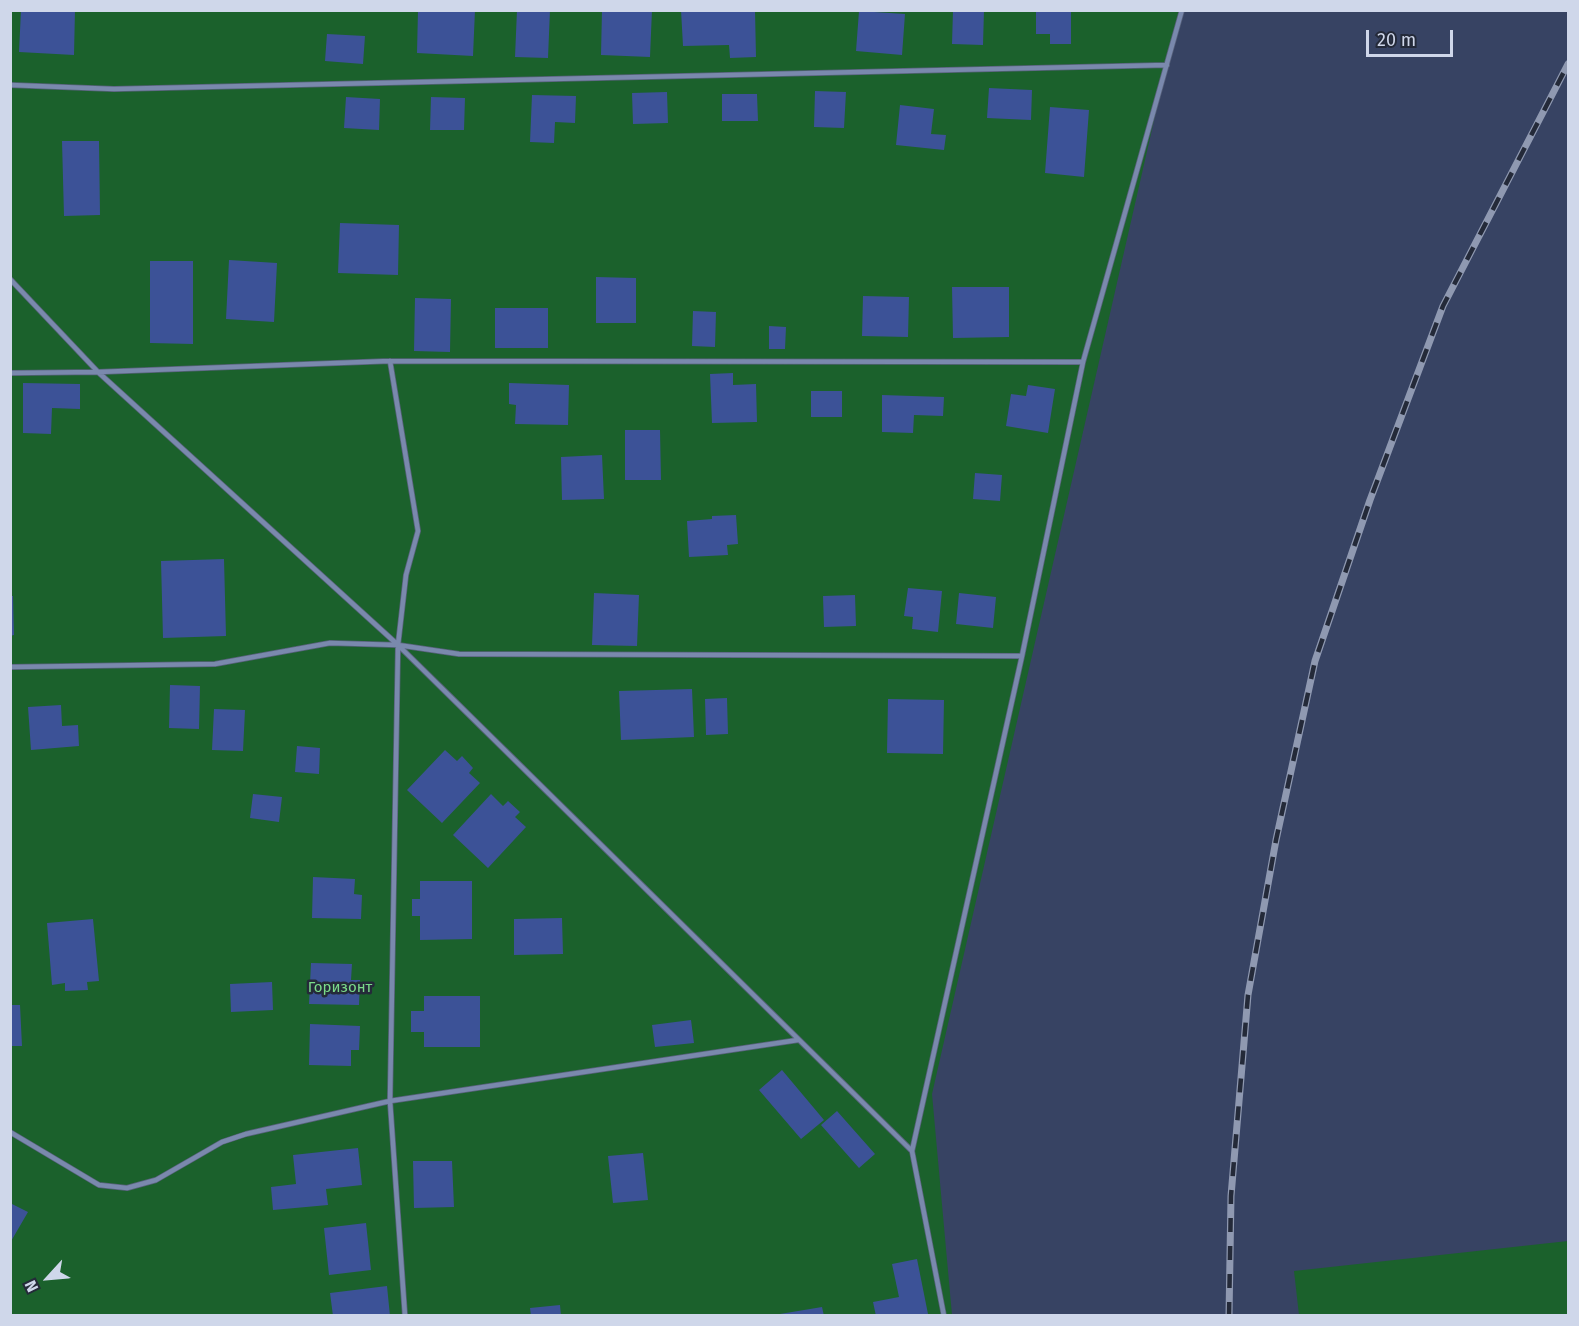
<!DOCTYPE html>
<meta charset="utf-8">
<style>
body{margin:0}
#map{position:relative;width:1579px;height:1326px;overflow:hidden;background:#374363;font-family:"Fira Sans",sans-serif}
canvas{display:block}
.frame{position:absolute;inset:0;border:12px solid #cfd7ea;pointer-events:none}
.north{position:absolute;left:18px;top:1248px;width:60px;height:60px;-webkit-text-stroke:4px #242a39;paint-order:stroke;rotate:244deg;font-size:16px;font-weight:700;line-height:24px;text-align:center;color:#cfd7ea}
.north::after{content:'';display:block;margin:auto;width:21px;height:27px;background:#cfd7ea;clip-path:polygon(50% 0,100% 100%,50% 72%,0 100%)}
.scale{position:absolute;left:1366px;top:30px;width:87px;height:27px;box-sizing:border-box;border:3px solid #cfd7ea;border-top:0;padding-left:8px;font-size:18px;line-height:21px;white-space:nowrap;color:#cfd7ea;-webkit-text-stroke:4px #242a39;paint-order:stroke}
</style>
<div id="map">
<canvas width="1579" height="1326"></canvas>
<div class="frame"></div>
<div class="north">N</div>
<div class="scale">20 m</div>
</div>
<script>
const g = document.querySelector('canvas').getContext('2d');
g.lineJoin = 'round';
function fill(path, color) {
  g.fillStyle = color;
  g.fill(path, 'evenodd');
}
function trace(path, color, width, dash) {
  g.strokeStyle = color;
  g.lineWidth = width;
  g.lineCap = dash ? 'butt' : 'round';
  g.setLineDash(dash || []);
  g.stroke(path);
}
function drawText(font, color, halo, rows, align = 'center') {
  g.font = font + ' "Fira Sans",sans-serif';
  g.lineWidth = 5;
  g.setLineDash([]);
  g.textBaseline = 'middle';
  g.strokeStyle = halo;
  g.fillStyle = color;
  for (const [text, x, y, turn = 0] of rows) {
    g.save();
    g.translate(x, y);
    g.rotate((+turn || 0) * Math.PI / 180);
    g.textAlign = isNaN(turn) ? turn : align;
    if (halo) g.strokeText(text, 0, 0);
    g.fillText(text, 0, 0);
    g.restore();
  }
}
const green = new Path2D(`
 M 10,11 L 1179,11 L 932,1094 L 952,1315 L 11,1315 Z
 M 1568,1241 L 1568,1315 L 1299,1315 L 1294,1271 Z`);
const building = new Path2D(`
 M 21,10 L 75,10 L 74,55 L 19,52 Z
 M 418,10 L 475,10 L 473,56 L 417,53 Z
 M 517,10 L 550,10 L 548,58 L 515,57 Z
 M 602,10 L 652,10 L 650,57 L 601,55 Z
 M 681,10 L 755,10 L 756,57 L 730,58 L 729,45 L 683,46 Z
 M 953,10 L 984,10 L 983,45 L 952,44 Z
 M 1036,10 L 1071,10 L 1071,44 L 1050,44 L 1050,34 L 1036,34 Z
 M 859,11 L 905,14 L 902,55 L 856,51 Z
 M 327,34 L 365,36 L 363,64 L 325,61 Z
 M 989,88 L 1032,90 L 1031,120 L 987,118 Z
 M 815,91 L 846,92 L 844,128 L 814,127 Z
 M 667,92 L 668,123 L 633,124 L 632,93 Z
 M 722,94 L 757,94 L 758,121 L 722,121 Z
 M 532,95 L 576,96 L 575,123 L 555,122 L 554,143 L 530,142 Z
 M 346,97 L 380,99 L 379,130 L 344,128 Z
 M 431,97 L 465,98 L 464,130 L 430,130 Z
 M 900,105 L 934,109 L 931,134 L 946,135 L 944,150 L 896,145 Z
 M 1050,107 L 1089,110 L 1084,177 L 1045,173 Z
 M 62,141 L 99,141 L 100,215 L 64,216 Z
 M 340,223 L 399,225 L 398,275 L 338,273 Z
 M 229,260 L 277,263 L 274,322 L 226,319 Z
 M 150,261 L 193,261 L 193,344 L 150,343 Z
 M 596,277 L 636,278 L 636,323 L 596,323 Z
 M 952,287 L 1009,287 L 1009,337 L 953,338 Z
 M 863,296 L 909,297 L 908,337 L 862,336 Z
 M 415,298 L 451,299 L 450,352 L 414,351 Z
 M 495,308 L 548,308 L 548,348 L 495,348 Z
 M 693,311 L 716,312 L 715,347 L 692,346 Z
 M 769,326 L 786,327 L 785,349 L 769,349 Z
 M 733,373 L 733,385 L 756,384 L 757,422 L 712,423 L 710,374 Z
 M 23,383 L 80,384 L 80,409 L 52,408 L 51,434 L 23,433 Z
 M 509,383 L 569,385 L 568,425 L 515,424 L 516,405 L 509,404 Z
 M 1028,385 L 1055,389 L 1048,433 L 1006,426 L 1011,394 L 1026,396 Z
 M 811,391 L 842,391 L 842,417 L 811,417 Z
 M 882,395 L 944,397 L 943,416 L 914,415 L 913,433 L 882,432 Z
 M 625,430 L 660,430 L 661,480 L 625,480 Z
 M 602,455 L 604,499 L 562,500 L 561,457 Z
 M 975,473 L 1002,475 L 1000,501 L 973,499 Z
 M 736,515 L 738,544 L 727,545 L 728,555 L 689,557 L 687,521 L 712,519 L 712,516 Z
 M 224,559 L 226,636 L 163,638 L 161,561 Z
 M 908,588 L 942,591 L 938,632 L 912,629 L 913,617 L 904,616 Z
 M 594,593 L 639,595 L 637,646 L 592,645 Z
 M 959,593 L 996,597 L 993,628 L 956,624 Z
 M 855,595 L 856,626 L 824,627 L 823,596 Z
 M 10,596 L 13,596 L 14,635 L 10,636 Z
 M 170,685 L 200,686 L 199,729 L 169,728 Z
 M 692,689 L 694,737 L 621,740 L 619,691 Z
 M 727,698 L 728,734 L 706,735 L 705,699 Z
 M 888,699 L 944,700 L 943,754 L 887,753 Z
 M 61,705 L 62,726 L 78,725 L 79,746 L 31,750 L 28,707 Z
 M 214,709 L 245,710 L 243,751 L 212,750 Z
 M 297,746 L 320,748 L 319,774 L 295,772 Z
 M 445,750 L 457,761 L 462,756 L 473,768 L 469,773 L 480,783 L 442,823 L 407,790 Z
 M 253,794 L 282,797 L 279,822 L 250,818 Z
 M 491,794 L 503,806 L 508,801 L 520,812 L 515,817 L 526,827 L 488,868 L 453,835 Z
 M 313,877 L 355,879 L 354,894 L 362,895 L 361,919 L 312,918 Z
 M 420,881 L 472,881 L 472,939 L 420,940 L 420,916 L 412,916 L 412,899 L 420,899 Z
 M 562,918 L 563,954 L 514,955 L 514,919 Z
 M 93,919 L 99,981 L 87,982 L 88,990 L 65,991 L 65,983 L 52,985 L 47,923 Z
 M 311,963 L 352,964 L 351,980 L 360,980 L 359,1005 L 309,1004 Z
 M 272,982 L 273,1010 L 231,1012 L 230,984 Z
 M 424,996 L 480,996 L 480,1047 L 424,1047 L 424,1032 L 411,1032 L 411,1011 L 424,1011 Z
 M 10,1005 L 20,1005 L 22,1046 L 10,1046 Z
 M 691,1020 L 694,1043 L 655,1047 L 652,1025 Z
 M 310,1024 L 360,1026 L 359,1050 L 351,1050 L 351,1066 L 309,1065 Z
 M 782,1070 L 824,1120 L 801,1139 L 759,1090 Z
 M 837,1111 L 875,1154 L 859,1168 L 821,1125 Z
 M 358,1148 L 362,1185 L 326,1189 L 328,1205 L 273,1210 L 271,1187 L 296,1184 L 293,1155 Z
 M 643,1153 L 648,1200 L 613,1203 L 608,1156 Z
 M 413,1161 L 452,1161 L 454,1207 L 414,1208 Z
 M 10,1203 L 28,1212 L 10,1243 Z
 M 366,1223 L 371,1270 L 329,1275 L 324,1228 Z
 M 917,1259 L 928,1314 L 876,1316 L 873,1302 L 899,1297 L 892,1264 Z
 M 387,1286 L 390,1316 L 333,1316 L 330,1293 Z
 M 560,1305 L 561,1316 L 531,1316 L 530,1308 Z
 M 822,1307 L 824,1316 L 780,1316 L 780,1314 Z`);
const service = new Path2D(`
 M 10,85 L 114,89 L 1167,65
 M 10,279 L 98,372 L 398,645 L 912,1151 L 944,1316
 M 390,361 L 418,531 L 406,575 L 398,645 L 390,1101 L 405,1316
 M 10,373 L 98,372 L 390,361 L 1083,362
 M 10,667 L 215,664 L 330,643 L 398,645 L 459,654 L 1022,656
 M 10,1132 L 99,1185 L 127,1188 L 156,1180 L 222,1142 L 246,1134 L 390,1101 L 798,1040
 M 912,1151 L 1022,656 L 1083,362 L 1182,10`);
const rail = new Path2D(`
 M 1229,1316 L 1231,1196 L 1248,995 L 1276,840 L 1315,661 L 1370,500 L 1443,306 L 1568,64`);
const parkNames = [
 ["Горизонт",340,988]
];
fill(green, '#1b612c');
fill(building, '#3c5297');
trace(service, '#57617b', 6);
trace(service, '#7a89ad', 4.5);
trace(rail, '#8f99b1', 7);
trace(rail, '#242a39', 4.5, [14]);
drawText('15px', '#7bdb8a', '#242a39', parkNames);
</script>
